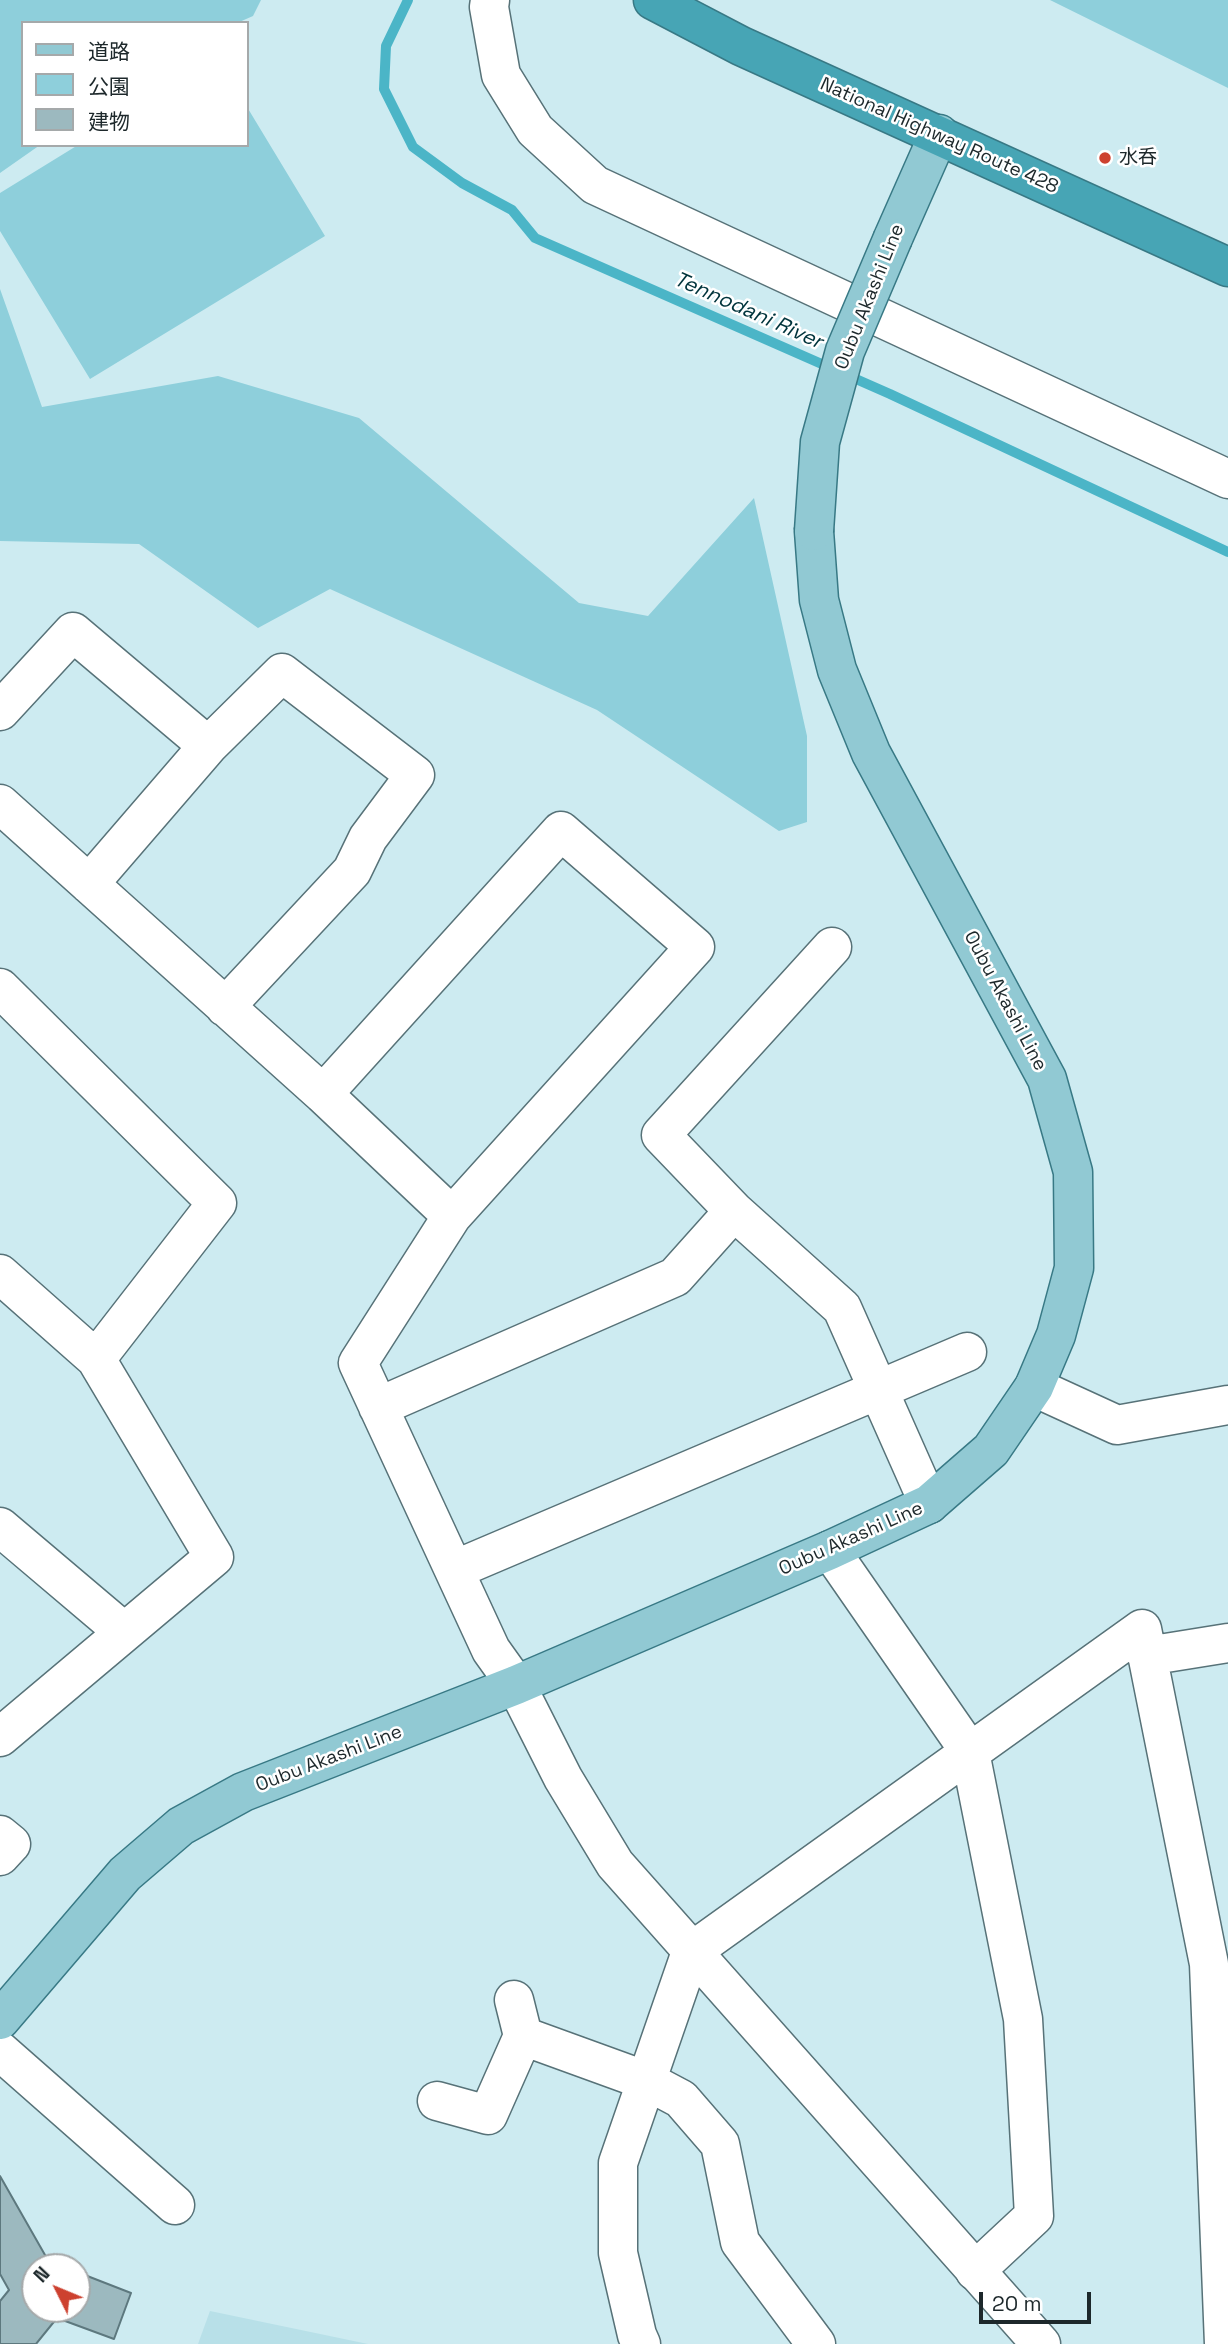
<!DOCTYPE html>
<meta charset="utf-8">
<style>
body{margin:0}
#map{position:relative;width:1228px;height:2344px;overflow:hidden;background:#cdebf1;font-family:"Space Grotesk","Noto Sans JP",sans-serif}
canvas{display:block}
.legend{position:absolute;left:21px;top:21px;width:228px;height:126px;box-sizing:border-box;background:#fff;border:2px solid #a5a9aa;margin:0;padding:9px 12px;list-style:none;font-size:21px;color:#1d282b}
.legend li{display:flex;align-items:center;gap:14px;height:35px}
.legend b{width:35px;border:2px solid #a5a9aa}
.north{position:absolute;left:21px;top:2253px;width:70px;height:70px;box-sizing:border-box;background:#fff;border:2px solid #a5a9aa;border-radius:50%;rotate:313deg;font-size:19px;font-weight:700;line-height:28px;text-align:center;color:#1d282b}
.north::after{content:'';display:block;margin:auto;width:24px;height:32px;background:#cd412f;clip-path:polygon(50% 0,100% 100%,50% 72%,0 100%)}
.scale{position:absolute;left:979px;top:2292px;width:112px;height:32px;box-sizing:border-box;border:4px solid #1d282b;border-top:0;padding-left:9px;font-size:21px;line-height:24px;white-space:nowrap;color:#1d282b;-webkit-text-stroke:5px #fff;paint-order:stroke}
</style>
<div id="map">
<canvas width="1228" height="2344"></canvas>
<ul class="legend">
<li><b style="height:9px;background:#91c9d3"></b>道路</li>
<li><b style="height:19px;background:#8ecfdb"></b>公園</li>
<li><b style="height:19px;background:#9cb9bf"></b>建物</li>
</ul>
<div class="north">N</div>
<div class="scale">20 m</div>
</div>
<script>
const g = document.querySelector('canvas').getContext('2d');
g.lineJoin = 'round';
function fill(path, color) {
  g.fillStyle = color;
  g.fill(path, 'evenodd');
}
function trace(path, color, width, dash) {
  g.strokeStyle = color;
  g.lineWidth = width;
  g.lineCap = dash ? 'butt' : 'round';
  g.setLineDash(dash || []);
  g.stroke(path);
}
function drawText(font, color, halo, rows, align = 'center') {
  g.font = font + ' "Space Grotesk","Noto Sans JP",sans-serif';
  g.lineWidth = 5;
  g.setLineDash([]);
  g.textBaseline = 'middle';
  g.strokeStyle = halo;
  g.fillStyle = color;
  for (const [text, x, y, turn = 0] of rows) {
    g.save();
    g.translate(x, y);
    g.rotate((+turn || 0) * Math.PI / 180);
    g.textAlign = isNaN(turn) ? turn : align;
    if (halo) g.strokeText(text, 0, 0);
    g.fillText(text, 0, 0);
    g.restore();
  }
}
const built = new Path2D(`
 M 210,2311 L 368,2344 L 198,2344 Z`);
const green = new Path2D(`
 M 0,0 L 261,0 L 253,16 L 237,23 L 23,23 L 23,145 L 40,145 L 0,173 Z
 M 1050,0 L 1228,0 L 1228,88 Z
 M 247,107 L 325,236 L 90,379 L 0,231 L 0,193 L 78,145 L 247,145 Z
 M 0,289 L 42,407 L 218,376 L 359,418 L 579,603 L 648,616 L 754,498 L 807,736 L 807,822 L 779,831 L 597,710 L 330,589 L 258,628 L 139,544 L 0,541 Z`);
const stream = new Path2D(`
 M 408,0 L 386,46 L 384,89 L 413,147 L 462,183 L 512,210 L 535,238 L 890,394 L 1228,552`);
const building = new Path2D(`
 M 0,2176 L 49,2262 L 63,2267 L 35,2267 L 35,2309 L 77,2309 L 77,2272 L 131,2293 L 114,2339 L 57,2318 L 36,2344 L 0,2344 L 0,2301 L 9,2290 L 0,2274 Z`);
const street = new Path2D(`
 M 490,0 L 489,7 L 501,75 L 535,130 L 595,185 L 1228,479
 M 0,711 L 73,632 L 208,746
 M 0,804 L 323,1094 L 452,1216
 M 89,884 L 208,746 L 282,673 L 415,775 L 368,838 L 352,871 L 225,1007
 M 832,947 L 661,1135 L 734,1211 L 842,1308 L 929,1504
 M 0,988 L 217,1203 L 96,1359
 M 323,1094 L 561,831 L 695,947 L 452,1216 L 358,1363 L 491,1650 L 516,1685
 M 0,1274 L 96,1359 L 214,1557 L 0,1737
 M 1034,1387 L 1117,1425 L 1228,1405
 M 378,1407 L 675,1277 L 734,1211
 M 0,1527 L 124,1632
 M 830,1550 L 970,1752 L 1023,2019 L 1034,2216 L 975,2271
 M 454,1570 L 967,1352
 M 1147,1656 L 1228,1643
 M 0,1835 L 11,1844 L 0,1856
 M 523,2036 L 647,2081 L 681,2099 L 720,2144 L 740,2242 L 816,2344
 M 0,2051 L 175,2205
 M 437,2101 L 488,2115 L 523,2036 L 514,2000
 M 641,2344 L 637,2335 L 618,2253 L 618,2163 L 691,1952 L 1142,1629 L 1209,1964 L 1224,2344`);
const secondary = new Path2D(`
 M 516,1685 L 563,1778 L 615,1864 L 1041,2344`);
const primary = new Path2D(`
 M 893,238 L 939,134
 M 0,2020 L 125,1874 L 181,1826 L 243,1792 L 516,1685 L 830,1550 L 929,1504 L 991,1450 L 1034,1387 L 1056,1335 L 1074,1268 L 1073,1172 L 1047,1079 L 871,753 L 837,670 L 819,600 L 814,531`);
const highway = new Path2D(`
 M 653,0 L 741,46 L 1228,267`);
const primaryBridge = new Path2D(`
 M 814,531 L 820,442 L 845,351 L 893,238`);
const markers = [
 [1105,158,7,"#cd412f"]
];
const streetNames = [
 ["National Highway Route 428",939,136,24],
 ["Oubu Akashi Line",870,297,-68],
 ["Oubu Akashi Line",1005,1001,62],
 ["Oubu Akashi Line",851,1539,-24],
 ["Oubu Akashi Line",329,1759,-21]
];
const poiNames = [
 ["水呑",1119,158]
];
const waterNames = [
 ["Tennodani River",748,311,24]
];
fill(built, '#b8e0e8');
fill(green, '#8ecfdb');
trace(stream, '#4bb5c7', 10);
fill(building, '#9cb9bf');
trace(building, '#5d787e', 2);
trace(street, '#577278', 41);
trace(secondary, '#577278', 41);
trace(primary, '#387985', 41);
trace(highway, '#387985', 41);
trace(street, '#fff', 38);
trace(secondary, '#fff', 38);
trace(primary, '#91c9d3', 38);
trace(highway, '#47a5b5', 38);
trace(primaryBridge, '#387985', 41, []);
trace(primaryBridge, '#91c9d3', 38);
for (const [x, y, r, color] of markers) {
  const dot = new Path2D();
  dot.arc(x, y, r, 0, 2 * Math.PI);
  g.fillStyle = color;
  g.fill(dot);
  trace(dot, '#fff', 2.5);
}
drawText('19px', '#1d282b', '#fff', streetNames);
drawText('19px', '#1d282b', '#fff', poiNames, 'left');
drawText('italic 21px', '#00343c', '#fff', waterNames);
</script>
